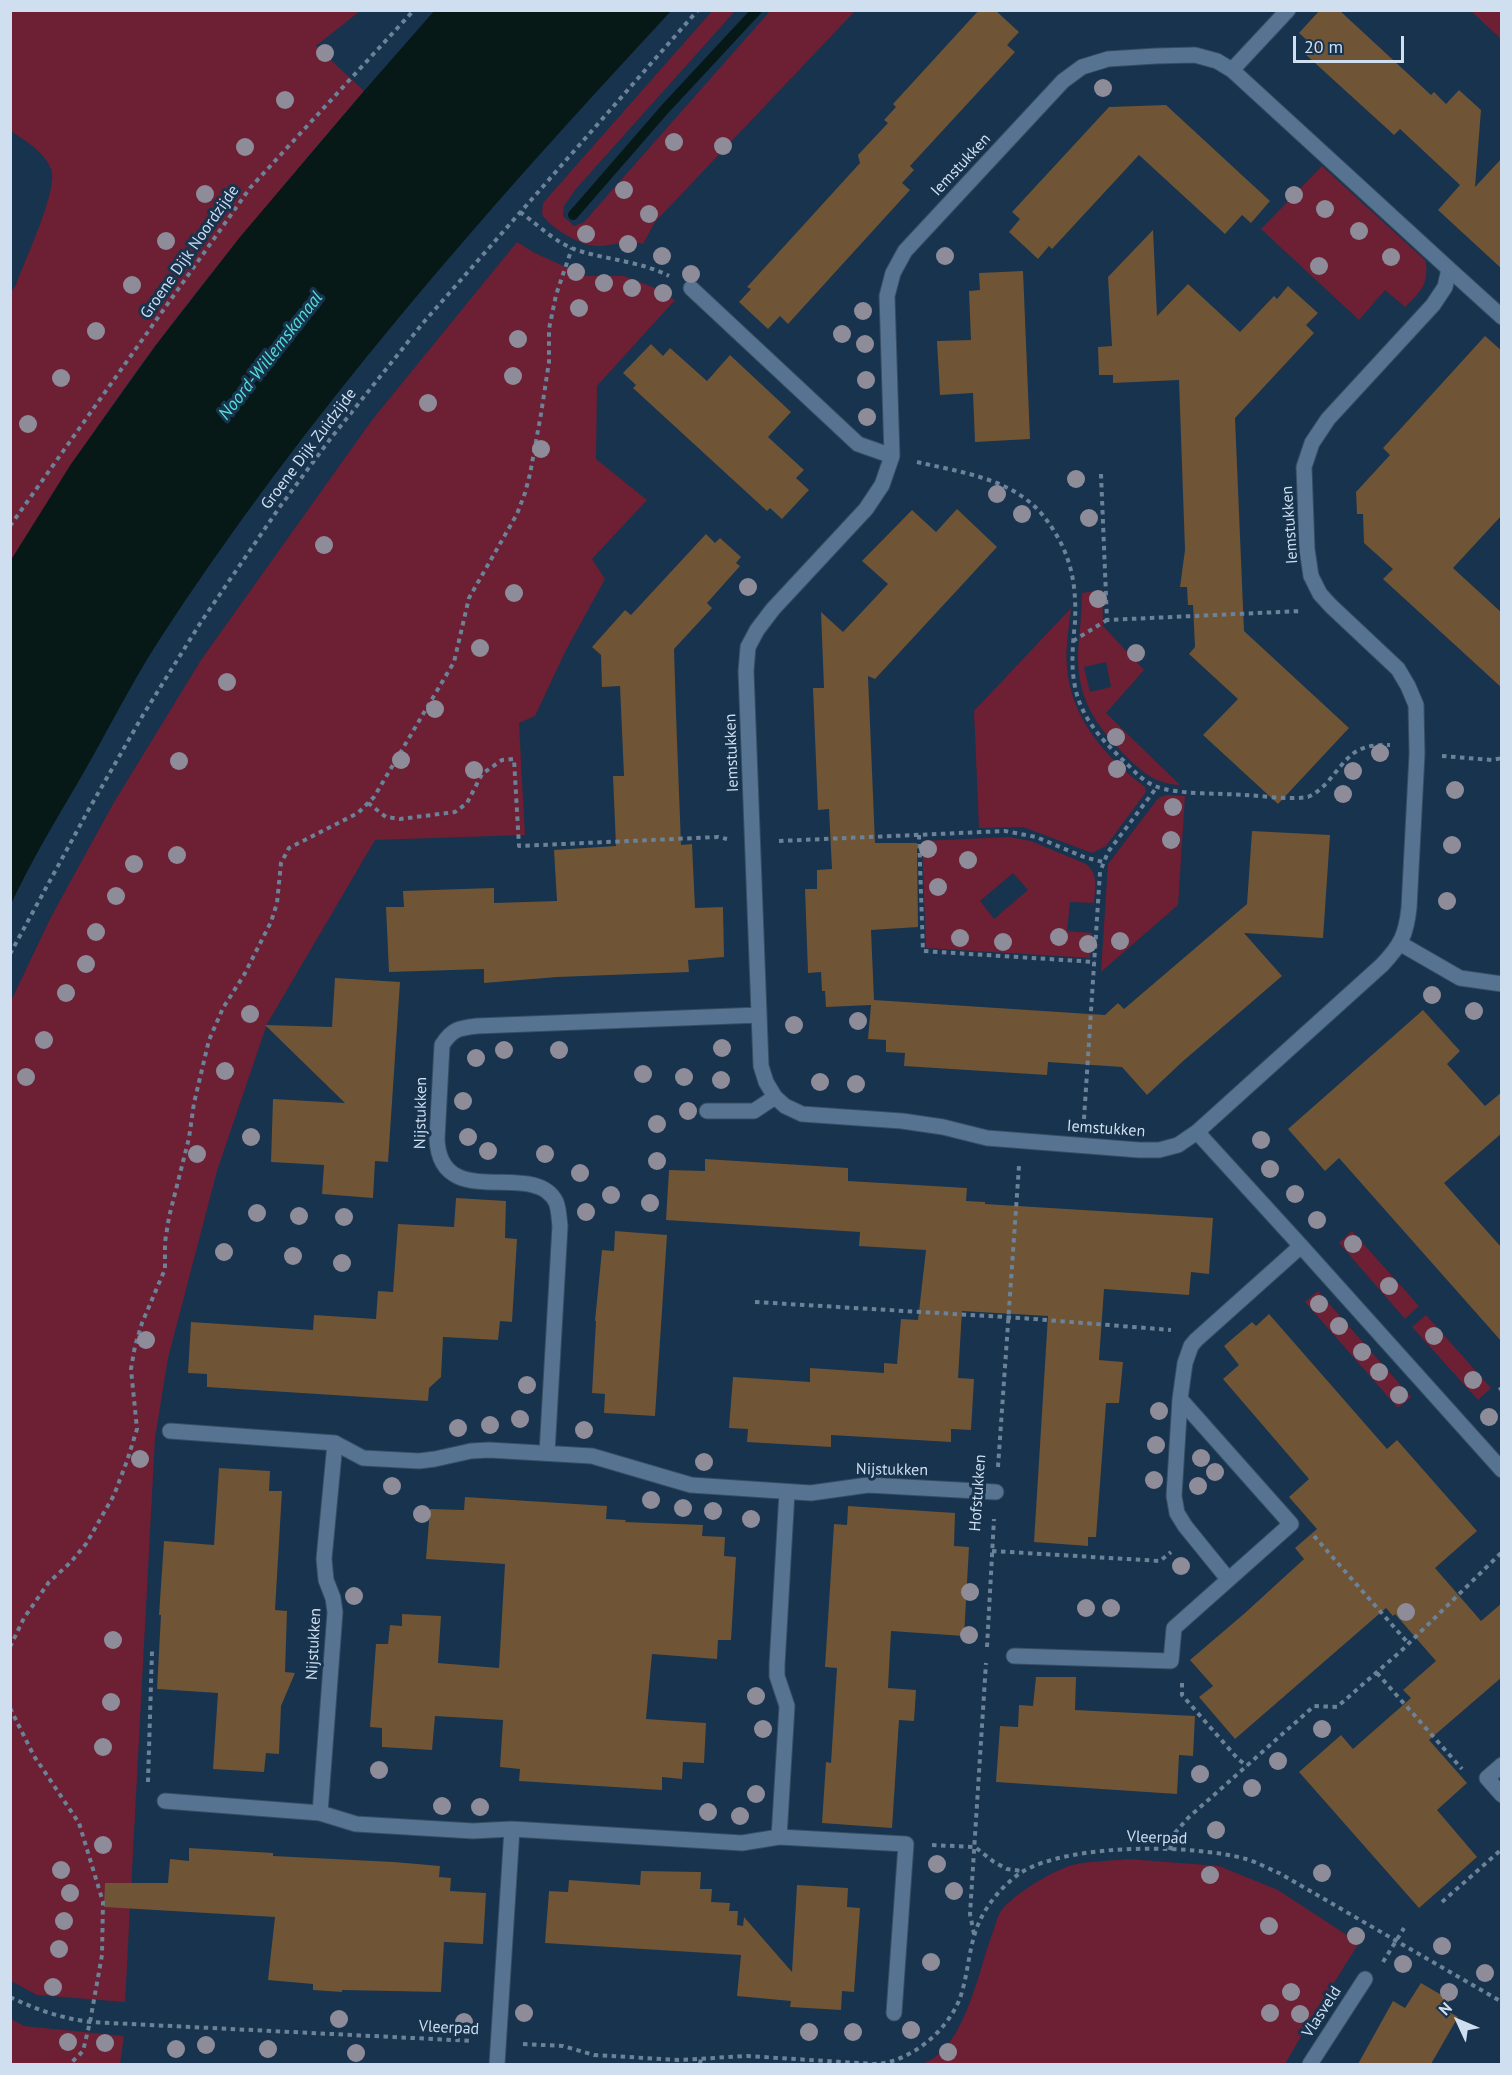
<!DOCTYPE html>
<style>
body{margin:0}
#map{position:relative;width:1512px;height:2075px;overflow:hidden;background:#17334d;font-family:"PT Sans",sans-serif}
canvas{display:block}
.frame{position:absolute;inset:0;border:12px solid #cfdff0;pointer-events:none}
.north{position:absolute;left:1428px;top:1991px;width:60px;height:60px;-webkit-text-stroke:4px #17334d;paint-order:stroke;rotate:314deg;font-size:16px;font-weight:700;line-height:24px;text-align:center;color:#cfdff0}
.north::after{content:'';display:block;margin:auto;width:21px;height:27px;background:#cfdff0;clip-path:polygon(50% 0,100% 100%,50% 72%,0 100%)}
.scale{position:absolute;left:1293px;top:36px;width:111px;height:27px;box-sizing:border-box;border:3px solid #cfdff0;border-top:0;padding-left:8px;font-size:18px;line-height:21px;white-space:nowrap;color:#cfdff0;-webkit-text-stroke:4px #17334d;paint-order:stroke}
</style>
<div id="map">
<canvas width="1512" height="2075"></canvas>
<div class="frame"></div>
<div class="north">N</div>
<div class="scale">20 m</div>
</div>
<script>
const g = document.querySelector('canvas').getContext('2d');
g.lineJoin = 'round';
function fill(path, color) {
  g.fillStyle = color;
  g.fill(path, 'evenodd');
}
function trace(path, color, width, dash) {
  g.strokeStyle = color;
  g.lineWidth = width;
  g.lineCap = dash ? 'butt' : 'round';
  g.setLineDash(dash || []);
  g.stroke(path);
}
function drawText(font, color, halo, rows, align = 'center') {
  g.font = font + ' "PT Sans",sans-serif';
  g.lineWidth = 6;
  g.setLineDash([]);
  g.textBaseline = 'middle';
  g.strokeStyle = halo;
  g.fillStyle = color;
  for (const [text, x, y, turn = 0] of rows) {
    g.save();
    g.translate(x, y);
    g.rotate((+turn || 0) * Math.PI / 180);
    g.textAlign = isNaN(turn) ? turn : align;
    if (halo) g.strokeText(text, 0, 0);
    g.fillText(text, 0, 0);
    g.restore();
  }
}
const green = new Path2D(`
 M 713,10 L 735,11 L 575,190 L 564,206 L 563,216 L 574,226 L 584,222 L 770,11 L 855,11 L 655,222 L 643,244 C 627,239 613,246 597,246 C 583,247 548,227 542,214 L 543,203 Z
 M 11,11 L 360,11 L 316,46 L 364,91 C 293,174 222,257 156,345 C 104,414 57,487 11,560 L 11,292 L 16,285 C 24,262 59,189 51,169 C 44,151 25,141 11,131 Z
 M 1471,11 L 1501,11 L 1501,39 Z
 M 1322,166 L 1426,261 C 1428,286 1422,290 1405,307 L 1385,290 L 1359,320 L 1261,229 Z
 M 517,242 L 533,252 L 585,276 L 624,276 L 655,288 L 675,300 L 597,386 L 596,459 L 647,500 L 592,559 L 605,579 L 566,650 L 535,716 L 519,723 L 525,835 L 375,840 L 267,1024 L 217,1171 L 168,1358 L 155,1438 L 125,2002 L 37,1995 L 11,1981 L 10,1003 L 51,917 L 113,804 L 201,660 L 372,420 Z
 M 1102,590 L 1103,626 L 1144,670 L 1106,713 L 1180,785 C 1155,784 1142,772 1125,755 C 1095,725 1077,698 1078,653 C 1079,633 1082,613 1082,593 ZM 1106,662 L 1111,687 L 1090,692 L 1084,667 Z
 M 1071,608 C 1069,627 1065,648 1067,667 C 1071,718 1105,757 1145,787 L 1146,792 L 1106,846 L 1092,853 L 1023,827 L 979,828 L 974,711 Z
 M 1168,795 L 1185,796 L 1178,905 L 1101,972 L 1108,864 L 1156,801 L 1160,797 Z
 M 1009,837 L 1031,841 L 1086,864 C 1099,874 1095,889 1094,903 L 1070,902 L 1067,931 L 1092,933 L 1090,958 L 926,948 L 922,841 ZM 1013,873 L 1028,890 L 994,919 L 980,901 Z
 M 1352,1231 L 1419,1306 L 1405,1319 L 1339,1243 Z
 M 1318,1291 L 1411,1397 L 1398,1408 L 1305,1302 Z
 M 1426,1315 L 1491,1388 L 1478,1400 L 1412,1327 Z
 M 1128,1859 L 1219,1866 L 1278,1890 L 1359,1943 L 1313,2016 L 1285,2064 L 922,2064 C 965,2050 978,1971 993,1932 C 995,1926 997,1917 1001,1911 C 1013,1894 1050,1873 1069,1866 C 1087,1861 1110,1861 1128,1859 Z
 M 11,2019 L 24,2026 L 124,2036 L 120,2064 L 11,2064 Z`);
const water = new Path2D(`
 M 435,10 L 671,11 C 486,210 304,416 156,645 C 130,686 108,730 84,772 C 59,815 32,859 11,904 L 11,560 L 71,464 L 156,345 L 240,237 L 364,91 Z`);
const stream = new Path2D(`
 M 573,215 L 665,109 L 757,10`);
const building = new Path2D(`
 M 979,10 L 995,10 L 1019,32 L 1007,45 L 1015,52 L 910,166 L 914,170 L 902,183 L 910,190 L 788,324 L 780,316 L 768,329 L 739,302 L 751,289 L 747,287 L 860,163 L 858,155 L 888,123 L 884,120 L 896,107 L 893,104 Z
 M 1320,10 L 1339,10 L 1431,95 L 1434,92 L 1446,104 L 1459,90 L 1481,110 L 1475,187 L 1502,158 L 1502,269 L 1438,210 L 1460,185 L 1400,129 L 1394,135 L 1304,53 L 1312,45 L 1299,33 Z
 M 1166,105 L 1270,201 L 1251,223 L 1242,215 L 1225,234 L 1139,155 L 1052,249 L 1049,246 L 1038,259 L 1009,232 L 1020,219 L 1012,212 L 1109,107 Z
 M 1153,230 L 1157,316 L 1188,284 L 1240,332 L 1274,296 L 1277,299 L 1288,286 L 1318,313 L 1306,325 L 1314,333 L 1235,418 L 1244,631 L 1349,728 L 1278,804 L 1203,735 L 1238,699 L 1189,654 L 1195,647 L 1193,605 L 1188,605 L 1187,587 L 1180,587 L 1185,550 L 1179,380 L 1113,383 L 1113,375 L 1099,375 L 1098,347 L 1112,346 L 1108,277 Z
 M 1023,271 L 1030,439 L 975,442 L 973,393 L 940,395 L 937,341 L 971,340 L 969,291 L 980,290 L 979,273 Z
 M 1485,336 L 1502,351 L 1502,515 L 1453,568 L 1502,613 L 1502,688 L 1383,579 L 1393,569 L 1364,543 L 1363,514 L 1357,514 L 1356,492 L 1390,455 L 1383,448 Z
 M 651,344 L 663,356 L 670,348 L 707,381 L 730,355 L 791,412 L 768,437 L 804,470 L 796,478 L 809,490 L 782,519 L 770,508 L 767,511 L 633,388 L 636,385 L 623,373 Z
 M 957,509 L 997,547 L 875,679 L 868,676 L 875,843 L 917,843 L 918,927 L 871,930 L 874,1000 L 1105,1015 L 1118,1003 L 1124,1009 L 1247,904 L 1252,831 L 1330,835 L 1323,938 L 1244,933 L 1282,976 L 1182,1062 L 1147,1095 L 1122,1067 L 1048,1062 L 1047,1075 L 904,1066 L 905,1053 L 886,1052 L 886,1040 L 868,1039 L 871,1005 L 826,1007 L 825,991 L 822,991 L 821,972 L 808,973 L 805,889 L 817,889 L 817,870 L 832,869 L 829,809 L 818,810 L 816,761 L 813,688 L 824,688 L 821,612 L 843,632 L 888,584 L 862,561 L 912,510 L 936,532 Z
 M 706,534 L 715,543 L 720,538 L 741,557 L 736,563 L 740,566 L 707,603 L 712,608 L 674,649 L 676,714 L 681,845 L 692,844 L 695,908 L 723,907 L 724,957 L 688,960 L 689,972 L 557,977 L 484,983 L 484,969 L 389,972 L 386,907 L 404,907 L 403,891 L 494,888 L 494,903 L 557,901 L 554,850 L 616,846 L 613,776 L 624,776 L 620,686 L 602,687 L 601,655 L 592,647 L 625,610 L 631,615 Z
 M 335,978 L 400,982 L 388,1162 L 375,1161 L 373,1198 L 322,1194 L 324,1165 L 271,1162 L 273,1099 L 345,1103 L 265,1025 L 332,1027 Z
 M 1423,1010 L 1460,1051 L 1447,1064 L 1485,1106 L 1502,1092 L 1502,1133 L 1444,1183 L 1502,1248 L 1502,1342 L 1339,1158 L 1325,1171 L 1288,1129 Z
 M 705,1159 L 848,1168 L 848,1181 L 967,1188 L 966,1201 L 985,1202 L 985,1204 L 1213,1218 L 1209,1274 L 1191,1272 L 1189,1295 L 1104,1289 L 1099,1360 L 1123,1362 L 1119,1403 L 1106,1403 L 1096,1537 L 1088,1537 L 1088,1546 L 1034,1542 L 1048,1316 L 962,1311 L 958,1378 L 974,1379 L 971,1430 L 951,1429 L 951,1442 L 831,1435 L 831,1447 L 747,1442 L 748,1429 L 729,1428 L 733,1377 L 810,1382 L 810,1368 L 884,1373 L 884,1363 L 897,1364 L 901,1319 L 918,1320 L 926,1250 L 859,1246 L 860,1232 L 666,1220 L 669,1170 L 705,1171 Z
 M 456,1198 L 506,1201 L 505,1238 L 517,1239 L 512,1322 L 500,1321 L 498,1340 L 443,1337 L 441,1377 L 429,1388 L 428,1401 L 207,1387 L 207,1374 L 188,1373 L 191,1322 L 313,1330 L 314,1315 L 376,1319 L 378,1291 L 393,1292 L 398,1224 L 454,1227 Z
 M 615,1231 L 667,1235 L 655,1416 L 604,1413 L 605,1394 L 592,1393 L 596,1321 L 595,1321 L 602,1250 L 614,1251 Z
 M 1269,1314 L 1387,1449 L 1397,1440 L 1477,1531 L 1435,1568 L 1481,1621 L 1502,1603 L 1502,1677 L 1429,1740 L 1467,1783 L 1437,1810 L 1477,1857 L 1419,1908 L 1299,1772 L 1341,1735 L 1353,1749 L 1411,1698 L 1403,1690 L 1436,1661 L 1395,1614 L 1393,1616 L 1386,1608 L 1235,1739 L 1199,1697 L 1213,1686 L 1190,1660 L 1245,1613 L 1304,1559 L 1295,1548 L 1317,1529 L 1289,1497 L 1309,1479 L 1223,1379 L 1239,1365 L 1224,1346 L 1252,1322 L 1256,1326 Z
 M 219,1468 L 270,1471 L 269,1491 L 282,1491 L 275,1610 L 287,1611 L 285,1672 L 295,1673 L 281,1706 L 279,1754 L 266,1753 L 264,1772 L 213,1769 L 218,1693 L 157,1689 L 161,1615 L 159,1615 L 164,1541 L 214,1545 Z
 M 465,1497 L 607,1506 L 606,1519 L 626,1520 L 625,1522 L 703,1525 L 702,1536 L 725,1537 L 724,1556 L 736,1557 L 731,1640 L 718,1640 L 717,1659 L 652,1654 L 646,1719 L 706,1723 L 704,1763 L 683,1762 L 682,1779 L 662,1777 L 662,1790 L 519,1781 L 520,1769 L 500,1767 L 503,1720 L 435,1716 L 432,1750 L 382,1747 L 382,1728 L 370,1727 L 376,1644 L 388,1644 L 390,1625 L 402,1626 L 402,1614 L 441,1616 L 438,1663 L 499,1668 L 505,1564 L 426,1559 L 430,1509 L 464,1510 Z
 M 848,1506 L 955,1513 L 954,1546 L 969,1547 L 964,1636 L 891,1631 L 888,1688 L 916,1690 L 914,1721 L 899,1720 L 892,1828 L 822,1823 L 826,1762 L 831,1763 L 837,1668 L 825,1667 L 834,1524 L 847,1525 Z
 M 1036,1677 L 1076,1677 L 1075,1710 L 1195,1716 L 1193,1756 L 1179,1755 L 1177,1794 L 996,1782 L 1000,1726 L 1018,1727 L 1019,1705 L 1033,1706 Z
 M 189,1848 L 273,1853 L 273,1856 L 394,1862 L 440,1866 L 439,1877 L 451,1878 L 450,1891 L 486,1893 L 483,1944 L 444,1942 L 441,1992 L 342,1990 L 342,1992 L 313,1990 L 313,1984 L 268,1980 L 275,1917 L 104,1907 L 105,1883 L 168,1883 L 170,1859 L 189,1861 Z
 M 641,1871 L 701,1872 L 700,1889 L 712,1889 L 711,1902 L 730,1903 L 729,1911 L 738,1911 L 737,1925 L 743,1926 L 744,1917 L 792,1972 L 797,1885 L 848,1888 L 847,1907 L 860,1908 L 854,1992 L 842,1991 L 841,2010 L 790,2007 L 791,2001 L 737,1996 L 741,1955 L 545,1943 L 549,1891 L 568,1892 L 569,1880 L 640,1885 Z
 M 1421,1983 L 1450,2000 L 1444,2009 L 1458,2017 L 1431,2064 L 1358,2064 L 1393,2001 L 1405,2008 Z`);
const path = new Path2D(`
 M 520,212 C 537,224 555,242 574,249 C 605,260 641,261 669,276
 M 917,462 C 960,472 1010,478 1041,513 C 1069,547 1077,579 1075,622 C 1073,642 1071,662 1074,681 C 1079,717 1102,740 1126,763 C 1135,772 1143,781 1155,786 C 1176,795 1220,793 1245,795 C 1265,796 1288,800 1308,797 C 1331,787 1341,757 1361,749 C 1370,745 1380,745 1390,745
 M 1101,474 L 1107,620 L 1301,611
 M 10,526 L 250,188 L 414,10
 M 1073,641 L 1107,620
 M 1442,756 L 1492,760 L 1502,758
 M 368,803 L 386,817 L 400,819 L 455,812 L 467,803 L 482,774 L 502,760 L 514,759 L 519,846 L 718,837 L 727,839
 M 919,835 L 923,951 L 1095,962
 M 779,841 L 1005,831 L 1036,837 L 1084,857 L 1103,862
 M 10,954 L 89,809 L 143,715 L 201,622 L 279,508 L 331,438 L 423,323 L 698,10
 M 1084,1119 L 1100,872 L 1108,852 L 1157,787
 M 755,1302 L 1021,1318 L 1171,1330
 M 1499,1390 L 1502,1388
 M 998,1467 L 1019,1166
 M 1314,1536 L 1408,1643
 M 992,1551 L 1160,1561 L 1171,1552
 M 10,1647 L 24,1618 L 49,1582 L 70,1563 L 86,1544 L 114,1495 L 127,1461 L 137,1429 L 131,1369 L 135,1346 L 142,1323 L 165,1269 L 165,1242 L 169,1217 L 189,1138 L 194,1103 L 209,1040 L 223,1008 L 244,975 L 271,922 L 277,903 L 281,863 L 289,848 L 358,813 L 374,797 L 454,662 L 469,598 L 517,514 L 525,493 L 530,474 L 541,414 L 549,362 L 549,329 L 556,295 L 572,248
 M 987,1647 L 994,1519
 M 1377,1673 L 1462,1769
 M 1182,1683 L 1182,1695 L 1238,1759 L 1247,1766
 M 10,1708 L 34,1756 L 79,1823 L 103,1902 L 102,1955 L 90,2022 L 83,2051 L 70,2064
 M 148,1782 L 152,1651
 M 932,1845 L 975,1847 L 994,1862 L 1007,1869 L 1022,1871
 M 1170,1850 L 1173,1835 L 1188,1818 L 1314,1706 L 1337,1707 L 1401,1651 L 1502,1552
 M 1442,1902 L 1502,1849
 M 974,1934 L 970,1914 L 986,1663
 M 1383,1962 L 1404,1928
 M 10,1997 C 37,2010 61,2018 90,2022 L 473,2041
 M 523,2044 L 563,2046 L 594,2055 L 679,2060 L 747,2056 L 874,2064 C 909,2063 947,2032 960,1998 C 970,1970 968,1938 985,1911 C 994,1896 1007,1882 1022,1872 C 1070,1843 1193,1844 1246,1859 C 1257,1862 1269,1869 1279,1873 L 1502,2002
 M 700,2064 L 701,2058`);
const street = new Path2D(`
 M 1232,70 L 1217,61 L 1195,55 L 1156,56 L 1108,59 L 1082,67 L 1063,81 L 905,251 L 893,273 L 887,296 L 892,456 L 882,485 L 866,509 L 773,609 L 757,630 L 748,647 L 746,671 L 761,1066 L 766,1082 L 775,1097 L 785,1106 L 802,1114 L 902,1121 L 943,1127 L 987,1138 L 1139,1150 L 1159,1150 L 1178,1145 L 1197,1132 L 1382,965 C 1401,945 1406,935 1409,908 L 1417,754 L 1416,705 L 1408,686 L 1398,669 L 1331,606 L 1320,594 L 1311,576 L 1307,549 L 1304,467 L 1312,443 L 1328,419 L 1433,305 L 1445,287 L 1449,269 L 1232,70 L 1288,10
 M 1449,269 L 1502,317
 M 691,288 L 858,444 L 892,456
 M 1401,944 L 1460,978 L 1502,984
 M 707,1111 L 754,1111 L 775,1097
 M 1197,1132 L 1301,1246 L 1502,1470
 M 170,1431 L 335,1443 L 363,1458 L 419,1461 L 435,1459 L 471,1451 L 489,1450 L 592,1456 L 691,1485 L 811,1493 L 868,1485 L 996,1492
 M 547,1453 L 560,1226 C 559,1219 559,1209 556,1202 C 535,1158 440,1214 437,1139 L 442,1045 C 452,1029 459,1028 477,1026 L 759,1015
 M 1228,1579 L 1185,1526 L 1177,1513 L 1174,1496 L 1180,1399 L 1185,1363 L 1191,1346 L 1196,1340 L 1301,1246
 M 1014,1656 L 1171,1661 L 1174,1628 L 1291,1524 L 1180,1399
 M 1502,1765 L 1487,1778 L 1502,1795
 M 165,1801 L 320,1813 L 356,1824 L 473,1831 L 512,1829 L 742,1843 L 779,1837 L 906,1844 L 894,2013
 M 320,1813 L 335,1612 L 333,1598 L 326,1580 L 324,1559 L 335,1443
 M 779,1837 L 787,1706 L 777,1676 L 777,1665 L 787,1492
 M 497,2064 L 512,1829
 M 1310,2064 L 1365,1979`);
const trees = [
 [325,53],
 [1103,88],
 [285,100],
 [674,142],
 [723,146],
 [245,147],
 [624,190],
 [205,194],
 [1294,195],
 [1325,209],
 [649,214],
 [1359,231],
 [586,234],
 [166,241],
 [628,244],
 [662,256],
 [945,256],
 [1391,257],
 [1319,266],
 [576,272],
 [691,274],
 [604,283],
 [132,285],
 [632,288],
 [663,293],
 [579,308],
 [863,311],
 [96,331],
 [842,334],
 [518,339],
 [865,344],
 [513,376],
 [61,378],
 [866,380],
 [428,403],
 [867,417],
 [28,424],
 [541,449],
 [1076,479],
 [997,494],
 [1022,514],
 [1089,518],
 [324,545],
 [748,587],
 [514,593],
 [1098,599],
 [480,648],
 [1136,653],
 [227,682],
 [435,709],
 [1116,737],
 [1380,753],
 [401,760],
 [179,761],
 [1117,769],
 [474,770],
 [1353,771],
 [1455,790],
 [1343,794],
 [1173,807],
 [1171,840],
 [1452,845],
 [928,849],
 [177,855],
 [968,860],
 [134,864],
 [938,887],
 [116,896],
 [1447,901],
 [96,932],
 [1059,937],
 [960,938],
 [1120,941],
 [1003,942],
 [1088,944],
 [86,964],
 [66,993],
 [1432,995],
 [1474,1011],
 [250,1014],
 [858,1021],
 [794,1025],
 [44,1040],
 [722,1048],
 [504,1050],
 [559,1050],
 [476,1058],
 [225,1071],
 [643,1074],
 [26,1077],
 [684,1077],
 [721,1080],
 [820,1082],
 [856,1084],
 [463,1101],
 [688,1111],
 [657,1124],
 [251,1137],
 [468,1137],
 [1261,1140],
 [488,1151],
 [197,1154],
 [545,1154],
 [657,1161],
 [1270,1169],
 [580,1173],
 [1295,1194],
 [611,1195],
 [650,1203],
 [586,1212],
 [257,1213],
 [299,1216],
 [344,1217],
 [1317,1220],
 [1353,1244],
 [224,1252],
 [293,1256],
 [342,1263],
 [1389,1286],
 [1319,1304],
 [1339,1326],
 [1434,1336],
 [146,1340],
 [1362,1352],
 [1379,1372],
 [1473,1380],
 [527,1385],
 [1399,1395],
 [1159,1411],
 [1489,1417],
 [520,1419],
 [490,1425],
 [458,1428],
 [584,1430],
 [1156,1445],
 [1201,1458],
 [140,1459],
 [704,1462],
 [1215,1472],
 [1154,1480],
 [392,1486],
 [1198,1486],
 [651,1500],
 [683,1508],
 [713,1511],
 [422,1514],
 [751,1519],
 [1181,1566],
 [970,1592],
 [354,1596],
 [1086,1608],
 [1111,1608],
 [1406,1612],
 [969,1635],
 [113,1640],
 [756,1696],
 [111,1702],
 [763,1729],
 [1322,1729],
 [103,1747],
 [1278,1761],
 [379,1770],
 [1200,1774],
 [1252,1788],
 [756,1794],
 [442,1806],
 [480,1807],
 [708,1812],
 [740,1816],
 [1216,1830],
 [103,1845],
 [937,1864],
 [61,1870],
 [1322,1873],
 [1210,1875],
 [954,1891],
 [70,1893],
 [64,1921],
 [1269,1926],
 [1356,1936],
 [1442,1946],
 [59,1949],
 [931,1962],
 [1403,1964],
 [1485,1973],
 [53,1987],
 [1291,1992],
 [1449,1992],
 [524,2013],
 [1270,2013],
 [1300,2014],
 [339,2019],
 [464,2022],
 [911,2030],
 [809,2032],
 [853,2032],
 [68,2042],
 [105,2043],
 [206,2045],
 [176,2049],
 [268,2049],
 [948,2052],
 [356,2053]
];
const streetNames = [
 ["Iemstukken",961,165,-47],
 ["Groene Dijk Noordzijde",190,252,-55],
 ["Groene Dijk Zuidzijde",309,449,-53],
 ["Iemstukken",1290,525,-94],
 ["Iemstukken",732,753,-92],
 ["Nijstukken",421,1113,-89],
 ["Iemstukken",1106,1129,4],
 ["Nijstukken",892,1470,1],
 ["Hofstukken",978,1493,-86],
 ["Nijstukken",314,1644,-87],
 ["Vleerpad",1157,1838,2],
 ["Vlasveld",1322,2012,-57],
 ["Vleerpad",449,2028,3]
];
const waterNames = [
 ["Noord-Willemskanaal",271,356,-52]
];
fill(green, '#6d1f33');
fill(water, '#071917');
trace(stream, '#071917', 10);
fill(building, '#6f5435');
trace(street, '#364d63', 17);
trace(path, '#6c8298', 4, [4.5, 4.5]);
trace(street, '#567391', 15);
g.fillStyle = '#8e8c99';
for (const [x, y] of trees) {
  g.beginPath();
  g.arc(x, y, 9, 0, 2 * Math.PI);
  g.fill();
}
drawText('16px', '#cfdff0', '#17334d', streetNames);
drawText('italic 18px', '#55ded5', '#17334d', waterNames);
</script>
